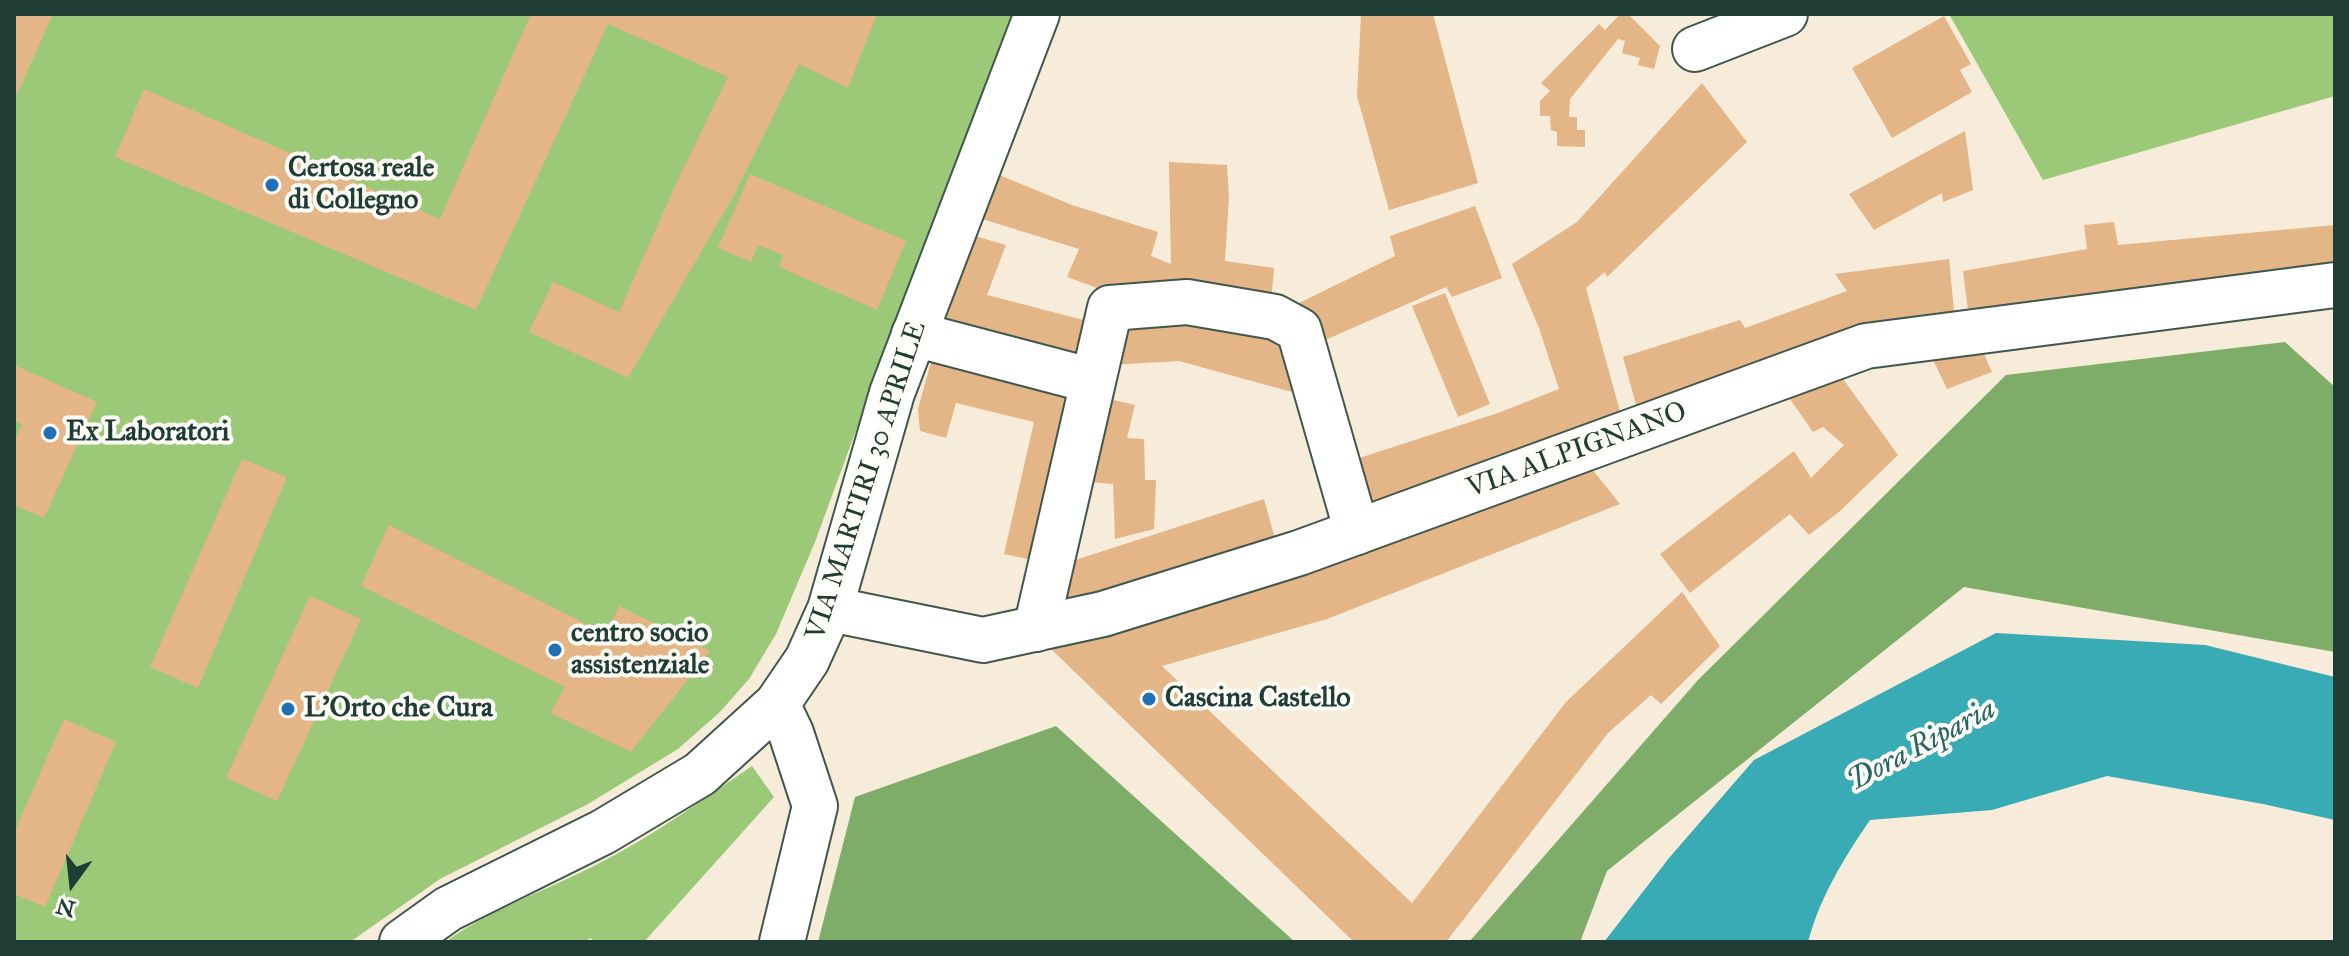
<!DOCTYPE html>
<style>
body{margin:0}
#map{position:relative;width:2349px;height:956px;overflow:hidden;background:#f6ecd9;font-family:"IM FELL Great Primer",serif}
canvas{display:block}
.frame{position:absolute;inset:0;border:16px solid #1f3d34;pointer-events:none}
.north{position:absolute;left:32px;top:844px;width:80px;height:80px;-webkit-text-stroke:6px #fdfcf7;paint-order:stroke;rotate:195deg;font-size:22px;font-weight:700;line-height:32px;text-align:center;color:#1f3d34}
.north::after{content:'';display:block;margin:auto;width:28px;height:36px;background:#1f3d34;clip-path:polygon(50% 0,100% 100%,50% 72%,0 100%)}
</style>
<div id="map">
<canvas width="2349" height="956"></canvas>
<div class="frame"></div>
<div class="north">N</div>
</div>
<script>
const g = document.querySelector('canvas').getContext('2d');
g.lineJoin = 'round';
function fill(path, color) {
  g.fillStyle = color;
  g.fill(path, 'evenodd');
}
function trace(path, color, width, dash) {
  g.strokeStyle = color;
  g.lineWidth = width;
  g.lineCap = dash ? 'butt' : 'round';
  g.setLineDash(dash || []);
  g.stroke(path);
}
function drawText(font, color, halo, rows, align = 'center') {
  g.font = font + ' "IM FELL Great Primer",serif';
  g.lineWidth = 8;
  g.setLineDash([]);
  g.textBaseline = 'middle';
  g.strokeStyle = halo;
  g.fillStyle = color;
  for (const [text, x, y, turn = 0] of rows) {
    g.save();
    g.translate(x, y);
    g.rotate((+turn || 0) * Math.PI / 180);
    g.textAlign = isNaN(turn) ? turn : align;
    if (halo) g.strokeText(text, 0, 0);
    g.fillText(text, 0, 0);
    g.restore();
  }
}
const green = new Path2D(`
 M 14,14 L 1015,14 L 883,357 L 815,542 L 776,634 L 749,679 L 720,712 L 678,749 L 588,804 L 440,879 L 350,942 L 14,942 Z
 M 1949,14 L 2335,14 L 2335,96 L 2043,180 Z
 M 752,766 L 774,797 L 644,942 L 596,942 L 590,938 L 585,942 L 445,942 C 490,910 542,892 592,867 C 647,840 701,801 752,766 Z`);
const forest = new Path2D(`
 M 2285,342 L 2335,387 L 2335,652 L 1964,587 L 1607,871 L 1580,942 L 1469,942 L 1698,680 L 2006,375 Z
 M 1056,726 L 1295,942 L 818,942 L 855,797 Z`);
const water = new Path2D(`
 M 1996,633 L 2205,645 L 2335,677 L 2335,820 L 2263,804 L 2107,776 L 1992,810 L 1870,820 C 1844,858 1820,897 1808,942 L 1604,942 L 1669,858 L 1754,760 Z`);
const building = new Path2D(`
 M 14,14 L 53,14 L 14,101 Z
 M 531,14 L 877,14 L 848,88 L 799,64 L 733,197 L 628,378 L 529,332 L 553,282 L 619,312 L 681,173 L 728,77 L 608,24 L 476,310 L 115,157 L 144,89 L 440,219 Z
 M 1361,14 L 1433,14 L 1478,183 L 1389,210 L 1357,96 Z
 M 1620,14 L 1628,14 L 1660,46 L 1654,69 L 1638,65 L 1640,58 L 1622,53 L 1625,41 L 1618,39 L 1570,99 L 1569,117 L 1577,117 L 1577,130 L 1585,130 L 1585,147 L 1557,146 L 1557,132 L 1551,130 L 1550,116 L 1540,116 L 1540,101 L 1550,91 L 1541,83 L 1599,24 L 1605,30 Z
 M 1944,16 L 1971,64 L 1960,70 L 1972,92 L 1892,138 L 1852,68 Z
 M 1702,83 L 1747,142 L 1607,277 L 1605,272 L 1586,288 L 1624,426 L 1365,520 L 1347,462 L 1498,413 L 1559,389 L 1539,328 L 1512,264 L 1577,222 Z
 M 1965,131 L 1973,190 L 1943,202 L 1942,193 L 1874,230 L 1849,194 Z
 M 1169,162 L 1227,165 L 1229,198 L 1225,261 L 1274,268 L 1271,303 L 1119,296 L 1067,277 L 1079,249 L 976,217 L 992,172 L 1072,205 L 1158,232 L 1151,256 L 1171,264 Z
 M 750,174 L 906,241 L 877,310 L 779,267 L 783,255 L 758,245 L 751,262 L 718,248 Z
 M 1475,206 L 1502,278 L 1452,297 L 1446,287 L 1316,344 L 1297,304 L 1395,256 L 1390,236 Z
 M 2114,222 L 2118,245 L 2335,225 L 2335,266 L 1969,318 L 1963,271 L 2087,249 L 2084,225 Z
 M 968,234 L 1006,245 L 987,295 L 1099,324 L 1088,371 L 937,330 Z
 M 1949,259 L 1955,322 L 1640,419 L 1623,357 L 1740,320 L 1745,328 L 1847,291 L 1835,274 Z
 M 1445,293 L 1490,404 L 1458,417 L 1412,306 Z
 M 1234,317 L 1293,339 L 1310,397 L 1179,361 L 1109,365 L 1121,319 Z
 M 1978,341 L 1992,372 L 1947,389 L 1927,347 Z
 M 951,351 L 1079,385 L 1037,561 L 1004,554 L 1034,422 L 956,403 L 946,438 L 920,431 L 918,409 L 931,362 Z
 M 14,365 L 97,402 L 44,518 L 14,505 L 14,443 L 22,424 L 14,421 Z
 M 1838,372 L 1898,455 L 1840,511 L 1809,535 L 1790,514 L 1690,593 L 1660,554 L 1794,451 L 1811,478 L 1844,445 L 1823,427 L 1813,432 L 1783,389 Z
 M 1100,397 L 1135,405 L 1127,438 L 1144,439 L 1145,480 L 1156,480 L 1154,529 L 1115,539 L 1113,484 L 1079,481 Z
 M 1583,458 L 1620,504 L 1327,619 L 1162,666 L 1412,903 L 1566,702 L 1682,592 L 1720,646 L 1661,704 L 1651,695 L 1608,733 L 1446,942 L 1354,942 L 1048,646 Z
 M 242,459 L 287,477 L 198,688 L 150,667 Z
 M 1264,499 L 1277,546 L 1062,614 L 1060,565 Z
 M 389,525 L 606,634 L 619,606 L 710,651 L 631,752 L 550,713 L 565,687 L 361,586 Z
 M 310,596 L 361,619 L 277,801 L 226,778 Z
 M 64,719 L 116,742 L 45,907 L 14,894 L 14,833 Z`);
const minor = new Path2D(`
 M 1695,49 L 1785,14
 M 914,334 L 1093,381
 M 1036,629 L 1110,308 L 1187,302 L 1275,317 L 1299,330 L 1357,532
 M 777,704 L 791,733 L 815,806 L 782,942`);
const tertiary = new Path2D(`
 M 830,609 L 983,640 L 1103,614 L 1299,553 L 1866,346 L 2335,285
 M 402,942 L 448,909 L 603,832 L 700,774 L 777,704 L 807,660 L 830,609 L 892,393 L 1037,14`);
const markers = [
 [272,185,8,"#1f6fb2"],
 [50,433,8,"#1f6fb2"],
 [555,650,8,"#1f6fb2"],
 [1149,699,8,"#1f6fb2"],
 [288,709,8,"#1f6fb2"]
];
const poiNames = [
 ["Certosa reale",288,169],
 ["di Collegno",288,201],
 ["Ex Laboratori",66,433],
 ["centro socio",571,634],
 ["assistenziale",571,666],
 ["Cascina Castello",1165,699],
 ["L'Orto che Cura",304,709]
];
const streetNames = [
 ["VIA ALPIGNANO",1577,451,-20],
 ["VIA MARTIRI 30 APRILE",867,481,-72]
];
const waterNames = [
 ["Dora Riparia",1922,746,-28]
];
fill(green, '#9cc977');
fill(forest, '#7dad68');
fill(water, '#39abb4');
fill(building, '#e3b587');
trace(minor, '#3f574d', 48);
trace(tertiary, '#3f574d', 48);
trace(minor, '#fff', 44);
trace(tertiary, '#fff', 44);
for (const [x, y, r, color] of markers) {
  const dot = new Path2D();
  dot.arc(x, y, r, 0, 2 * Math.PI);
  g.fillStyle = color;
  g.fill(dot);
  trace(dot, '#fdfcf7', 3);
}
drawText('bold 28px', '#1f3d34', '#fdfcf7', poiNames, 'left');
drawText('28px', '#1f3d34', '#fdfcf7', streetNames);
drawText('italic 30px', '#286461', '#fdfcf7', waterNames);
</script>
